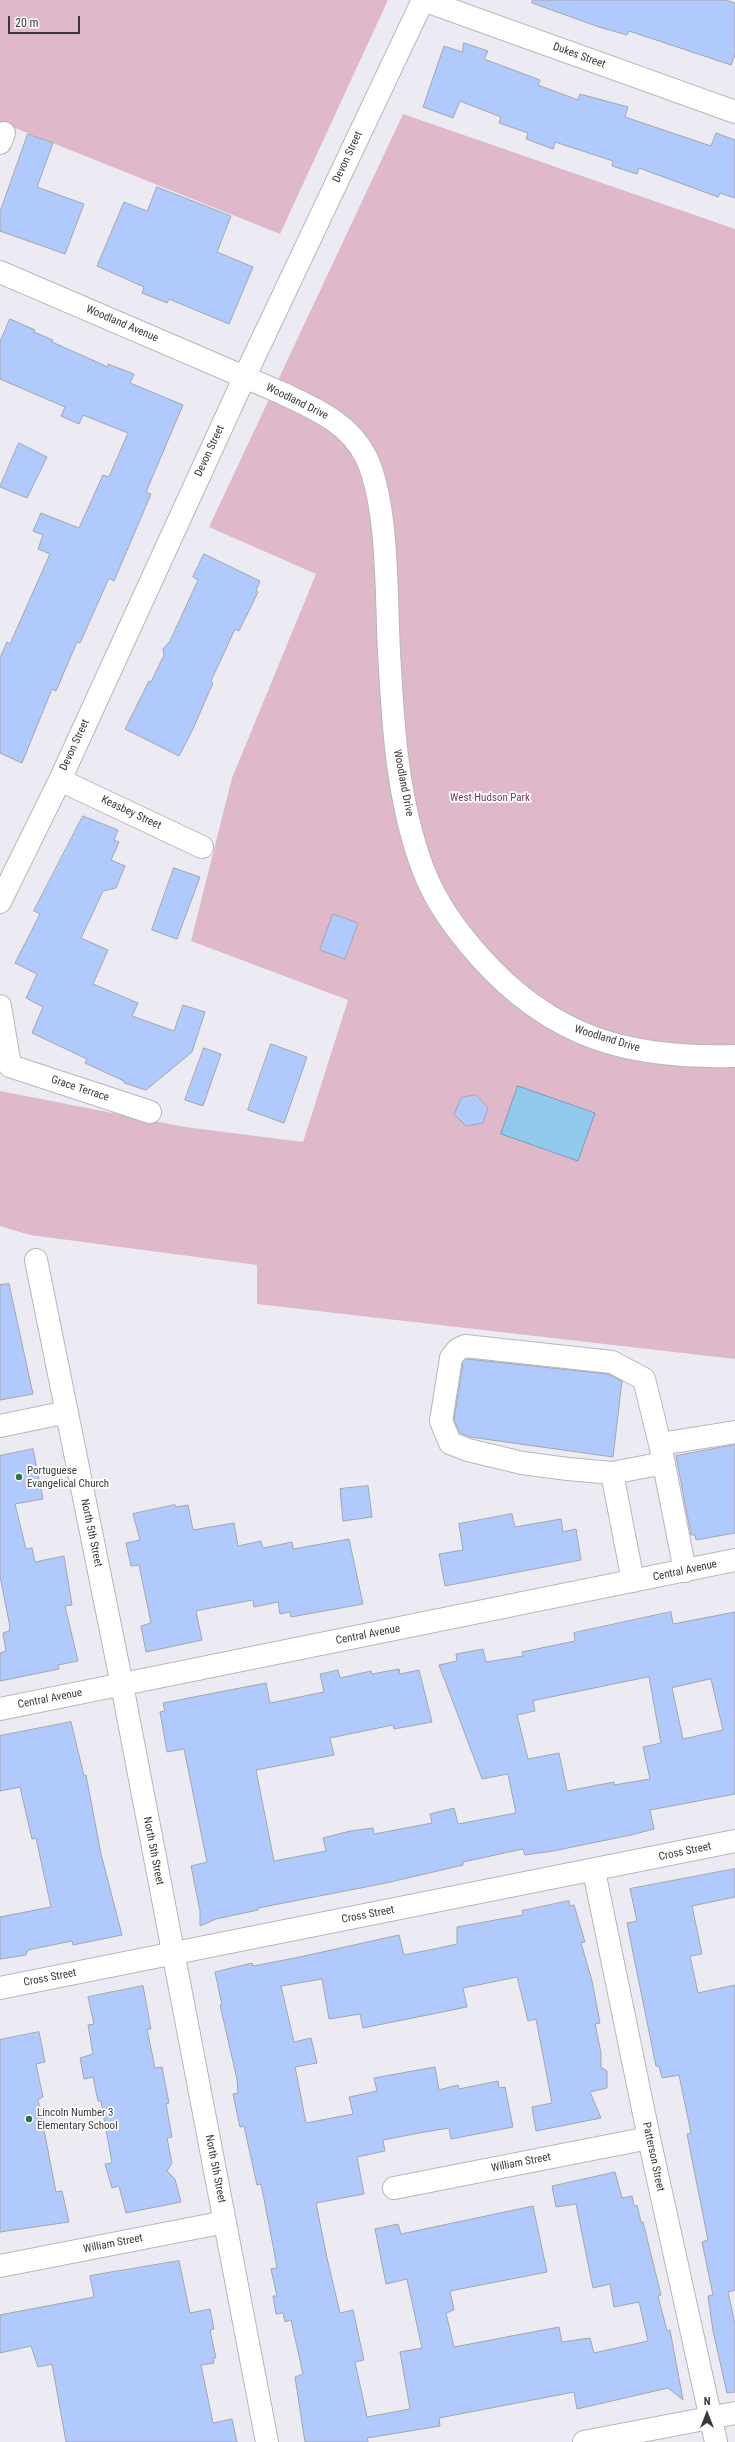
<!DOCTYPE html>
<style>
body{margin:0}
#map{position:relative;width:735px;height:2442px;overflow:hidden;background:#ecebf3;font-family:"Roboto Condensed",sans-serif}
canvas{display:block}
.north{position:absolute;left:687px;top:2394px;width:40px;height:40px;-webkit-text-stroke:3px #fff;paint-order:stroke;rotate:0deg;font-size:11px;font-weight:700;line-height:16px;text-align:center;color:#39383b}
.north::after{content:'';display:block;margin:auto;width:14px;height:18px;background:#39383b;clip-path:polygon(50% 0,100% 100%,50% 72%,0 100%)}
.scale{position:absolute;left:8px;top:16px;width:72px;height:18px;box-sizing:border-box;border:2px solid #39383b;border-top:0;padding-left:5px;font-size:12px;line-height:14px;white-space:nowrap;color:#39383b;-webkit-text-stroke:3px #fff;paint-order:stroke}
</style>
<div id="map">
<canvas width="735" height="2442"></canvas>
<div class="north">N</div>
<div class="scale">20 m</div>
</div>
<script>
const g = document.querySelector('canvas').getContext('2d');
g.lineJoin = 'round';
function fill(path, color) {
  g.fillStyle = color;
  g.fill(path, 'evenodd');
}
function trace(path, color, width, dash) {
  g.strokeStyle = color;
  g.lineWidth = width;
  g.lineCap = dash ? 'butt' : 'round';
  g.setLineDash(dash || []);
  g.stroke(path);
}
function drawText(font, color, halo, rows, align = 'center') {
  g.font = font + ' "Roboto Condensed",sans-serif';
  g.lineWidth = 3.5;
  g.setLineDash([]);
  g.textBaseline = 'middle';
  g.strokeStyle = halo;
  g.fillStyle = color;
  for (const [text, x, y, turn = 0] of rows) {
    g.save();
    g.translate(x, y);
    g.rotate((+turn || 0) * Math.PI / 180);
    g.textAlign = isNaN(turn) ? turn : align;
    if (halo) g.strokeText(text, 0, 0);
    g.fillText(text, 0, 0);
    g.restore();
  }
}
const green = new Path2D(`
 M 0,0 L 388,0 L 280,234 L 0,122 Z
 M 403,114 L 735,229 L 735,1359 L 257,1304 L 257,1265 L 30,1235 L 0,1226 L 0,1091 L 185,1127 L 303,1142 L 348,1000 L 191,941 L 232,778 L 316,574 L 209,527 Z`);
const water = new Path2D(`
 M 518,1086 L 595,1113 L 578,1161 L 501,1134 Z`);
const building = new Path2D(`
 M 533,0 L 725,0 L 735,3 L 735,54 L 731,65 L 629,31 L 627,35 L 599,27 L 532,3 Z
 M 464,43 L 488,51 L 484,59 L 540,80 L 538,85 L 578,100 L 580,94 L 628,107 L 625,117 L 711,146 L 716,133 L 735,140 L 735,198 L 720,193 L 718,197 L 639,168 L 637,174 L 612,166 L 613,161 L 555,142 L 553,149 L 526,139 L 528,133 L 499,123 L 501,117 L 460,101 L 453,118 L 423,107 L 444,46 L 462,52 Z
 M 28,134 L 53,143 L 37,187 L 84,204 L 65,254 L 0,231 L 0,212 Z
 M 157,187 L 231,216 L 217,252 L 253,267 L 229,324 L 169,299 L 167,303 L 142,293 L 144,287 L 97,266 L 124,202 L 147,211 Z
 M 10,319 L 35,330 L 34,332 L 53,340 L 52,342 L 108,367 L 108,364 L 134,374 L 130,383 L 183,405 L 146,492 L 151,494 L 114,581 L 109,578 L 80,643 L 77,642 L 56,691 L 52,689 L 22,763 L 0,753 L 0,658 L 7,642 L 10,644 L 50,554 L 38,549 L 43,535 L 33,531 L 41,513 L 79,528 L 103,475 L 109,477 L 128,433 L 83,415 L 79,424 L 61,416 L 65,407 L 0,379 L 0,342 Z
 M 19,443 L 47,457 L 27,498 L 0,487 Z
 M 204,554 L 260,581 L 256,591 L 258,592 L 239,631 L 235,629 L 211,681 L 213,683 L 192,731 L 179,756 L 125,729 L 149,681 L 151,682 L 164,655 L 163,649 L 170,641 L 198,580 L 193,577 Z
 M 83,816 L 118,830 L 114,840 L 119,842 L 111,860 L 125,866 L 116,888 L 103,891 L 81,938 L 108,950 L 93,984 L 138,1003 L 132,1016 L 174,1031 L 183,1005 L 205,1012 L 192,1052 L 146,1090 L 124,1083 L 124,1081 L 85,1063 L 87,1059 L 32,1033 L 43,1007 L 26,998 L 37,974 L 15,963 L 40,914 L 34,911 Z
 M 174,868 L 200,877 L 177,939 L 152,930 Z
 M 333,914 L 358,923 L 345,959 L 320,950 Z
 M 271,1044 L 307,1057 L 284,1123 L 248,1110 Z
 M 204,1048 L 221,1054 L 203,1106 L 185,1100 Z
 M 476,1095 L 488,1108 L 483,1123 L 466,1126 L 454,1114 L 461,1098 Z
 M 9,1284 L 33,1394 L 0,1400 L 0,1285 Z
 M 467,1359 L 608,1374 L 622,1381 L 613,1457 L 470,1437 L 460,1433 L 454,1420 L 463,1363 Z
 M 735,1445 L 735,1533 L 696,1540 L 695,1535 L 691,1535 L 676,1456 Z
 M 33,1449 L 43,1499 L 15,1504 L 26,1549 L 32,1548 L 35,1562 L 64,1556 L 72,1605 L 65,1606 L 78,1661 L 58,1665 L 59,1669 L 0,1681 L 0,1653 L 6,1651 L 3,1633 L 9,1631 L 10,1627 L 0,1576 L 0,1456 Z
 M 368,1486 L 372,1517 L 343,1521 L 340,1489 Z
 M 175,1505 L 176,1507 L 188,1505 L 193,1530 L 234,1523 L 238,1546 L 261,1541 L 263,1548 L 292,1542 L 293,1549 L 349,1539 L 363,1604 L 291,1617 L 290,1612 L 280,1614 L 278,1602 L 254,1607 L 253,1600 L 200,1610 L 196,1611 L 202,1640 L 146,1652 L 141,1626 L 151,1623 L 139,1565 L 131,1566 L 126,1543 L 140,1540 L 133,1514 Z
 M 512,1514 L 515,1527 L 561,1519 L 563,1532 L 576,1529 L 581,1560 L 445,1586 L 439,1554 L 463,1550 L 459,1524 Z
 M 671,1612 L 673,1624 L 735,1612 L 735,1794 L 650,1810 L 654,1829 L 631,1835 L 553,1851 L 525,1855 L 523,1849 L 463,1862 L 463,1865 L 386,1883 L 258,1908 L 258,1910 L 216,1919 L 200,1926 L 200,1911 L 191,1866 L 207,1862 L 184,1749 L 167,1752 L 160,1712 L 165,1711 L 163,1703 L 266,1683 L 270,1703 L 324,1692 L 320,1674 L 338,1670 L 340,1678 L 371,1671 L 372,1674 L 399,1669 L 400,1674 L 419,1670 L 432,1722 L 394,1729 L 393,1725 L 330,1738 L 334,1755 L 256,1770 L 274,1861 L 326,1851 L 323,1838 L 350,1831 L 373,1828 L 374,1834 L 432,1823 L 430,1814 L 454,1808 L 458,1824 L 516,1813 L 508,1774 L 482,1779 L 439,1665 L 457,1661 L 456,1654 L 483,1649 L 486,1662 L 523,1656 L 522,1652 L 575,1641 L 574,1633 ZM 649,1677 L 661,1743 L 643,1747 L 650,1779 L 614,1785 L 614,1782 L 567,1791 L 559,1753 L 528,1759 L 517,1715 L 535,1711 L 533,1701 ZM 711,1679 L 723,1730 L 683,1739 L 672,1688 Z
 M 71,1722 L 84,1776 L 86,1775 L 101,1854 L 122,1935 L 73,1945 L 72,1941 L 28,1950 L 26,1955 L 0,1959 L 0,1917 L 51,1907 L 36,1838 L 32,1839 L 20,1787 L 0,1791 L 0,1736 Z
 M 735,1869 L 735,1897 L 692,1906 L 702,1954 L 690,1956 L 698,1993 L 735,1985 L 735,2290 L 728,2292 L 735,2324 L 735,2392 L 727,2393 L 713,2331 L 708,2296 L 713,2295 L 702,2242 L 708,2240 L 687,2134 L 691,2133 L 679,2075 L 662,2078 L 659,2066 L 656,2066 L 627,1923 L 637,1921 L 630,1889 Z
 M 569,1901 L 570,1906 L 574,1905 L 585,1942 L 581,1943 L 592,1981 L 600,2023 L 595,2024 L 601,2053 L 601,2067 L 607,2071 L 607,2088 L 590,2092 L 601,2118 L 536,2131 L 532,2107 L 552,2103 L 536,2019 L 528,2021 L 517,1977 L 463,1988 L 467,2007 L 363,2028 L 360,2014 L 329,2019 L 322,1979 L 281,1986 L 294,2042 L 311,2038 L 317,2063 L 295,2067 L 306,2123 L 353,2114 L 349,2097 L 377,2091 L 374,2078 L 435,2067 L 439,2090 L 458,2085 L 459,2089 L 498,2081 L 499,2088 L 505,2087 L 513,2127 L 451,2139 L 449,2128 L 419,2133 L 383,2140 L 385,2151 L 357,2157 L 364,2194 L 316,2203 L 327,2258 L 340,2313 L 353,2310 L 364,2360 L 355,2362 L 367,2417 L 410,2409 L 400,2352 L 422,2348 L 407,2279 L 386,2284 L 375,2229 L 398,2224 L 401,2234 L 533,2206 L 547,2272 L 450,2291 L 454,2310 L 446,2313 L 454,2347 L 559,2327 L 562,2342 L 590,2338 L 594,2353 L 648,2341 L 639,2302 L 614,2307 L 610,2284 L 593,2288 L 576,2204 L 556,2207 L 552,2186 L 615,2172 L 622,2198 L 632,2196 L 634,2206 L 637,2205 L 641,2222 L 643,2222 L 661,2295 L 658,2296 L 667,2331 L 670,2330 L 683,2400 L 668,2388 L 577,2409 L 574,2392 L 439,2418 L 440,2426 L 367,2438 L 368,2442 L 305,2442 L 295,2377 L 303,2374 L 291,2320 L 285,2322 L 283,2313 L 276,2314 L 273,2296 L 277,2296 L 271,2269 L 277,2268 L 272,2240 L 261,2184 L 257,2185 L 244,2126 L 240,2127 L 233,2094 L 238,2093 L 237,2079 L 220,2005 L 222,2005 L 215,1972 L 252,1963 L 253,1966 L 295,1958 L 399,1935 L 404,1955 L 439,1948 L 457,1944 L 457,1927 L 523,1915 L 522,1911 Z
 M 143,1986 L 151,2029 L 147,2029 L 155,2068 L 162,2067 L 169,2103 L 166,2104 L 172,2137 L 167,2138 L 172,2163 L 167,2171 L 175,2179 L 181,2202 L 126,2213 L 119,2186 L 112,2188 L 105,2164 L 112,2163 L 101,2101 L 98,2101 L 93,2077 L 84,2079 L 80,2058 L 93,2054 L 88,2025 L 94,2024 L 88,1997 Z
 M 39,2032 L 45,2062 L 36,2064 L 43,2097 L 38,2099 L 56,2192 L 62,2191 L 69,2222 L 0,2232 L 0,2040 Z
 M 179,2261 L 190,2313 L 210,2309 L 214,2329 L 210,2330 L 216,2358 L 213,2358 L 214,2363 L 201,2365 L 213,2423 L 232,2419 L 237,2442 L 66,2442 L 52,2364 L 38,2367 L 31,2346 L 0,2353 L 0,2315 L 94,2297 L 90,2276 Z`);
const minor = new Path2D(`
 M 423,0 L 735,112
 M 0,143 L 4,133
 M 0,272 L 284,394 C 317,410 349,423 366,457 C 389,505 386,598 389,652 C 393,725 397,800 423,869 C 436,903 456,930 480,957 C 552,1038 629,1059 735,1056
 M 60,780 L 202,847
 M 0,902 L 60,780 L 245,376 L 423,0
 M 0,1006 L 10,1066 L 150,1112
 M 36,1260 L 122,1685 L 267,2442
 M 0,1426 L 67,1412
 M 660,1444 L 735,1432
 M 664,1463 L 612,1473 L 568,1469 L 522,1463 L 468,1450 L 450,1443 L 441,1421 L 451,1358 L 457,1350 L 465,1346 L 612,1362 L 644,1379 L 660,1444 L 685,1571
 M 612,1473 L 633,1581
 M 0,1709 L 735,1560
 M 594,1871 L 649,2138 L 716,2442
 M 0,1988 L 735,1841
 M 394,2188 L 649,2138
 M 0,2266 L 225,2222
 M 584,2442 L 735,2413`);
const markers = [
 [19,1477,4,"#2c7441"],
 [29,2119,4,"#2c7441"]
];
const streetNames = [
 ["Dukes Street",579,56,20],
 ["Devon Street",348,157,-65],
 ["Woodland Avenue",122,324,23],
 ["Woodland Drive",297,402,26],
 ["Devon Street",210,451,-65],
 ["Devon Street",75,745,-65],
 ["Woodland Drive",403,783,79],
 ["Keasbey Street",131,813,25],
 ["Woodland Drive",607,1039,17],
 ["Grace Terrace",80,1089,18],
 ["North 5th Street",91,1533,78],
 ["Central Avenue",685,1571,-12],
 ["Central Avenue",368,1635,-11],
 ["Central Avenue",50,1699,-11],
 ["North 5th Street",153,1851,79],
 ["Cross Street",685,1852,-12],
 ["Cross Street",368,1915,-11],
 ["Cross Street",50,1978,-11],
 ["Patterson Street",653,2157,78],
 ["William Street",521,2163,-11],
 ["North 5th Street",215,2169,79],
 ["William Street",113,2244,-11]
];
const parkNames = [
 ["West Hudson Park",490,798]
];
const poiNames = [
 ["Portuguese",27,1471],
 ["Evangelical Church",27,1484],
 ["Lincoln Number 3",37,2113],
 ["Elementary School",37,2126]
];
fill(green, '#dfb9ca');
fill(water, '#90c9ec');
trace(water, '#769eb7', 1);
fill(building, '#b1cafd');
trace(building, '#a2a6ac', 1);
trace(minor, '#b7b6bd', 24);
trace(minor, '#fff', 22);
for (const [x, y, r, color] of markers) {
  const dot = new Path2D();
  dot.arc(x, y, r, 0, 2 * Math.PI);
  g.fillStyle = color;
  g.fill(dot);
  trace(dot, '#fff', 1.5);
}
drawText('11px', '#39383b', '#fff', streetNames);
drawText('11px', '#7a355a', '#fff', parkNames);
drawText('11px', '#39383b', '#fff', poiNames, 'left');
</script>
